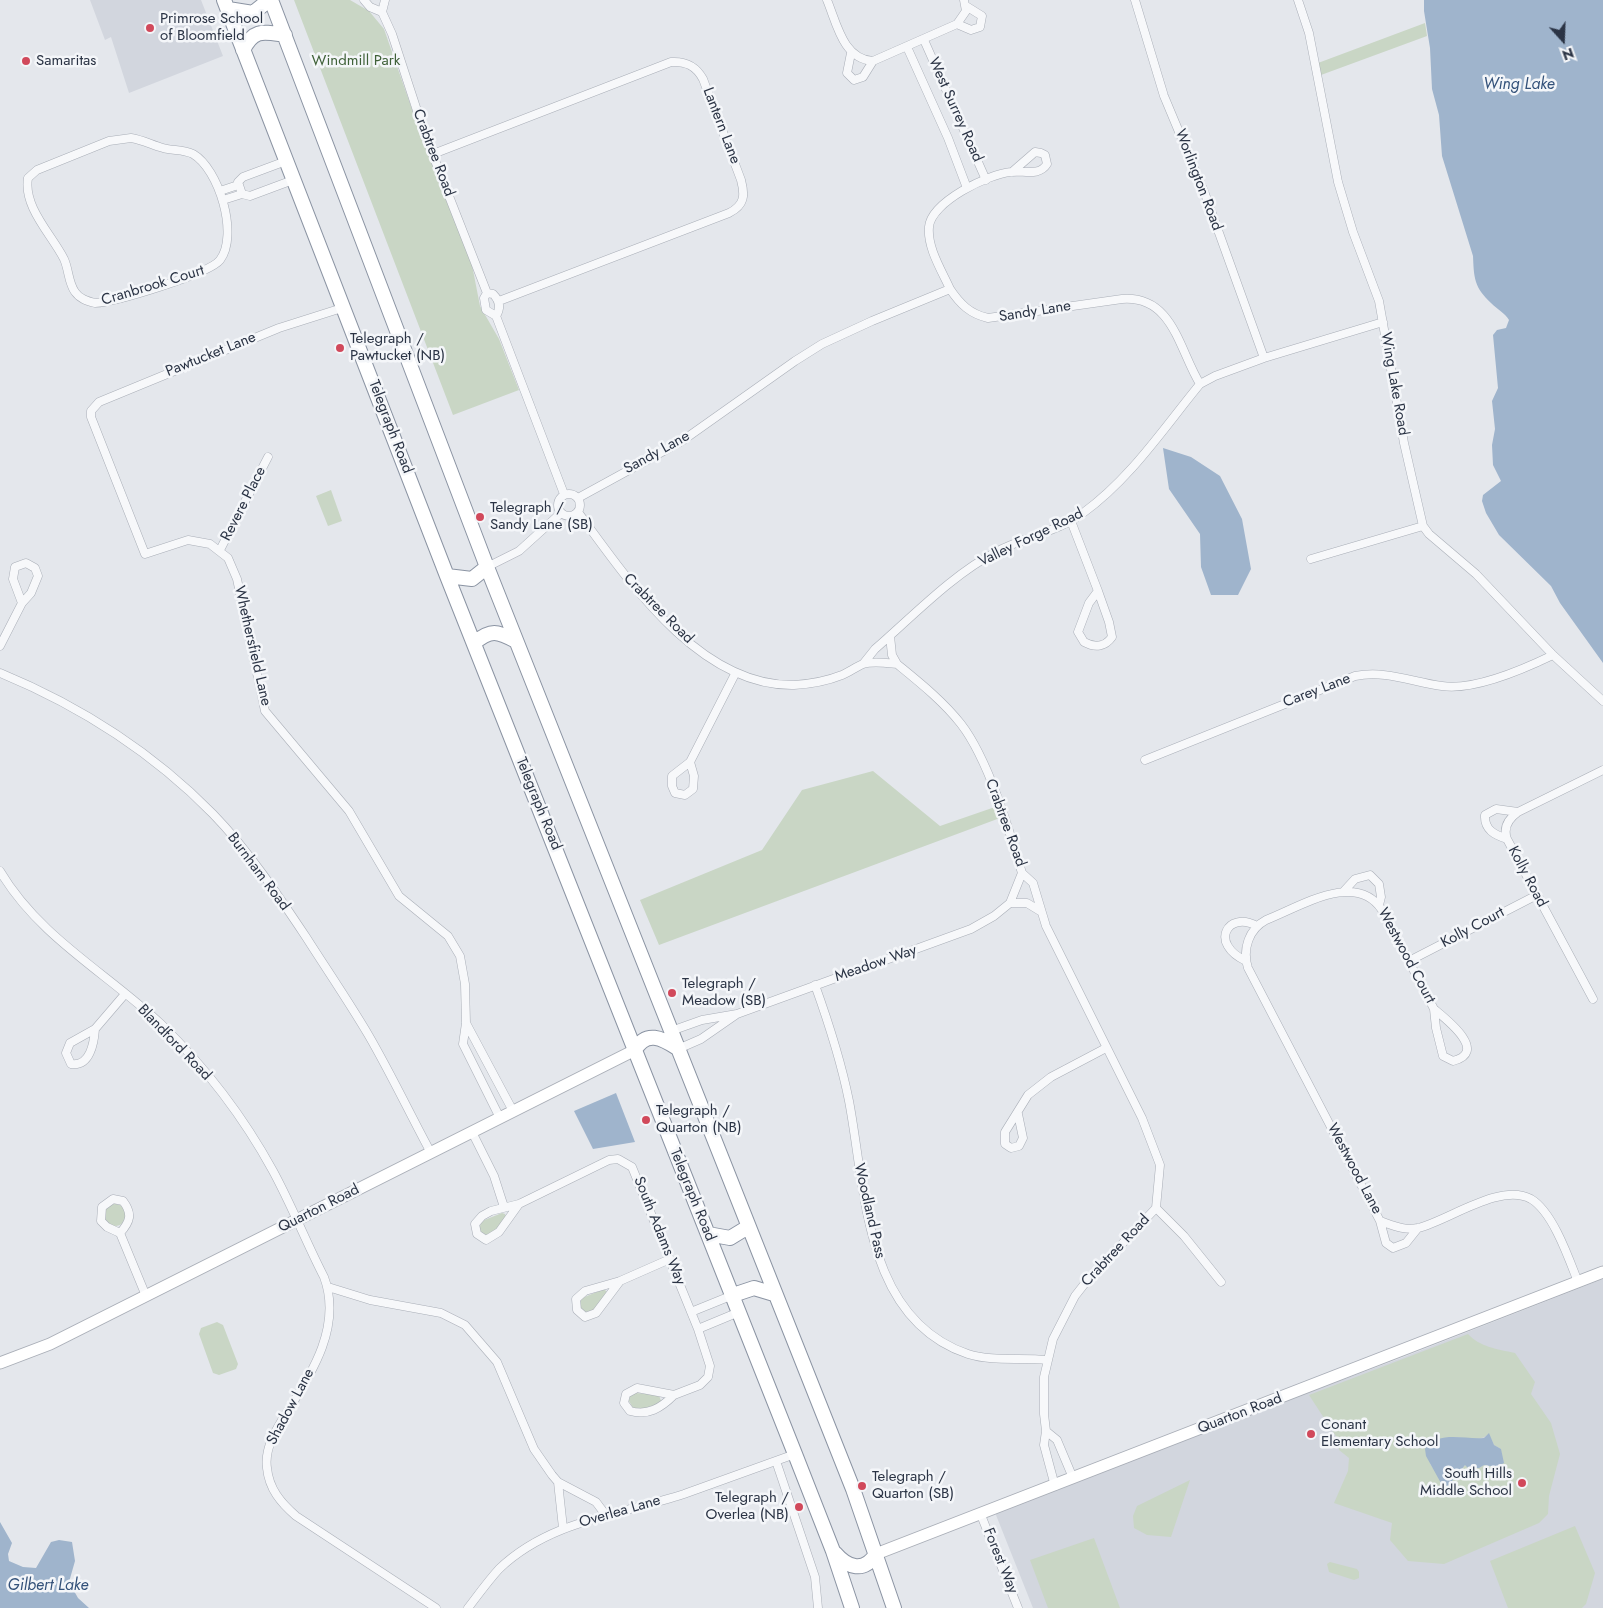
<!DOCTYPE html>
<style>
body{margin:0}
#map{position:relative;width:1603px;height:1608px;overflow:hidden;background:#e4e7ec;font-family:Jost,sans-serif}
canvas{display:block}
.north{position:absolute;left:1538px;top:15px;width:50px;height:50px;-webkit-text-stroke:4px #f4f6f9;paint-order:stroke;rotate:160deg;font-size:14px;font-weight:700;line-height:20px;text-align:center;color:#2b3445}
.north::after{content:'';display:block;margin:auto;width:18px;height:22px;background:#2b3445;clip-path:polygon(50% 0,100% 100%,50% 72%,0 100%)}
</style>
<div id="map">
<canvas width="1603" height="1608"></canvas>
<div class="north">N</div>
</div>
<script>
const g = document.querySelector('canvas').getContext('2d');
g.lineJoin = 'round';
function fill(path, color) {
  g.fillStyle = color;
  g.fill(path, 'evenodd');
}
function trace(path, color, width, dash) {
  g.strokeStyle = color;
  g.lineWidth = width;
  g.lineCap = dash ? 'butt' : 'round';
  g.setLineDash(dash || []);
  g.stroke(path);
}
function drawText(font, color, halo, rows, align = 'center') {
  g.font = font + ' Jost,sans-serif';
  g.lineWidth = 5;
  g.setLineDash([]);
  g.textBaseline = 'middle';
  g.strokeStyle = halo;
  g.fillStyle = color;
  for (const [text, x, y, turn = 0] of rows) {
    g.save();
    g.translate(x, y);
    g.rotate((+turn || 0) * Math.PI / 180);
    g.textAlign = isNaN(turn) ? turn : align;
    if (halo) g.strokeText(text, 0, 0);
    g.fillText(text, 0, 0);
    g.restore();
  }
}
const built = new Path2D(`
 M 90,0 L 201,0 L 223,56 L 129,93 L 111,37 L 105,40 Z
 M 1603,1279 L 1603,1608 L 1033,1608 L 994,1510 L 1401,1358 Z`);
const green = new Path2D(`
 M 294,0 L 350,0 L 369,11 L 384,29 L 414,115 L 472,265 L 480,306 L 499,339 L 519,390 L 453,415 Z
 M 1425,23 L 1427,36 L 1321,75 L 1318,63 Z
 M 331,490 L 342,521 L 328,526 L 316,496 Z
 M 873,771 L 940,826 L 995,807 L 1000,818 L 659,945 L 640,900 L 762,850 L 802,790 Z
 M104 1215a11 11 0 1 1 22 0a11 11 0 1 1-22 0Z
 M 502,1213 L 505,1214 L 506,1217 L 493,1233 L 487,1235 L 482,1233 L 479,1228 L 482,1221 Z
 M 604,1289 L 608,1293 L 594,1310 L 586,1312 L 582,1310 L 579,1303 L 582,1298 Z
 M 217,1322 L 223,1325 L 238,1364 L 236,1369 L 219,1375 L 213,1373 L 199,1334 L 201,1328 Z
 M 1468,1334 C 1480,1347 1497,1349 1515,1353 L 1535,1382 L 1531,1394 L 1551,1423 L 1560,1454 L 1549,1496 L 1548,1514 L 1539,1523 L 1444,1564 L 1408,1561 L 1390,1540 L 1392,1523 L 1334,1503 L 1348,1471 L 1349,1458 L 1339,1450 L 1339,1441 L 1309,1395 ZM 1489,1434 L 1494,1445 L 1501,1449 L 1490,1466 L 1484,1465 L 1479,1468 L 1465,1465 L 1453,1480 L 1439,1480 L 1438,1475 L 1430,1464 L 1454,1437 C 1466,1438 1480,1442 1489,1434 Z
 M 636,1393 L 659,1395 L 661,1401 L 650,1408 L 633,1408 L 629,1401 L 630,1396 Z
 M 1190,1480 L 1171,1537 L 1147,1535 L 1134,1528 L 1133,1516 L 1137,1506 Z
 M 1575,1526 L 1595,1573 L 1586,1604 L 1582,1608 L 1508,1608 L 1490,1561 Z
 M 1094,1538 L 1120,1608 L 1048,1608 L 1030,1560 Z
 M 1330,1562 L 1357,1569 L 1359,1572 L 1359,1578 L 1354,1580 L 1329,1572 L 1327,1564 Z`);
const water = new Path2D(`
 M 1424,0 L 1603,0 L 1603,663 L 1560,603 L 1551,586 L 1499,535 L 1486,513 L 1482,501 L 1483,495 L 1501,481 L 1493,465 L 1492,445 L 1495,429 L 1492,401 L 1498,388 L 1493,335 L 1497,330 L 1506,328 L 1509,320 C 1505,313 1497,309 1491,303 C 1474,287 1474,278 1473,256 L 1442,156 L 1439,115 L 1432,89 L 1430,48 L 1424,11 Z
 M 1163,448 L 1191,457 L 1220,476 L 1242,519 L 1251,569 L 1238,595 L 1211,595 L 1201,567 L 1200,534 L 1169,489 Z
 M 616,1093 L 635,1142 L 593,1149 L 574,1111 Z
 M 1489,1433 L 1494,1445 L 1501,1449 L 1504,1463 L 1496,1467 L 1484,1465 L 1479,1468 L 1468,1468 L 1465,1465 L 1448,1486 L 1442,1485 L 1426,1456 L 1425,1449 C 1438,1430 1465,1440 1484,1438 Z
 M 0,1522 L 12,1543 L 8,1554 L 9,1561 L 23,1567 L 36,1568 L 51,1542 L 59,1540 L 72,1542 L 75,1561 L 69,1582 L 78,1598 L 89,1608 L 0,1608 Z`);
const street = new Path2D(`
 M 364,0 L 370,7 L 382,12 L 392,34 L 425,135 L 487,293 L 484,298 L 486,310 L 496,316
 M 827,0 C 837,24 843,59 873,61 L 957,24 L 966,11 L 964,0
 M 1135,0 L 1164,96 L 1205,194 L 1264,358
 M 1298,0 L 1309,33 L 1338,182 L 1353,232 L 1379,301 L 1404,443 L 1423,526 L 1429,534 L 1476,574 L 1553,655 L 1603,701
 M 382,12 L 385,0
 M 957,24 L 971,30 L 980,27 L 982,16 L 966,6
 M 924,40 L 986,180
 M 907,47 L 948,138 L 967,188
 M 851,53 L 847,73 L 854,80 L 863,77 L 873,61
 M 131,138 C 143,140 152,145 163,148 C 173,151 183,149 193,154 C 219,169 239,235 220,260 C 209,274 115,302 95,303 C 87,301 80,299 75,292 C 68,282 69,270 64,259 C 52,235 23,207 28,178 L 37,170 L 109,141 Z
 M 433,154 L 671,62 C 686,61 696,66 703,79 L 741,180 C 745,195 745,205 729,213 L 499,301
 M 286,161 L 243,177 L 238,182 L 242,194 L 250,196 L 293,180
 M 220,191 L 238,185
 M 223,200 L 242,194
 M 950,289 C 942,271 927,248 929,227 C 931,202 988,174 1011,172 C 1023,170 1039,177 1047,164 L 1045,155 L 1041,153 L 1035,152 L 1012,172
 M 487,293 L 493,294 C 500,301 501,308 496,316 L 564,494
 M 342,308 L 279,328 L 99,402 L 91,411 L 91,417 L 145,554 L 188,540 L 210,544 L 228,558 L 237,579 L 265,711 L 349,811 L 399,896 L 448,936 L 460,956 L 465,984 L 466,1023 L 463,1044 L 500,1118
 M558 505a11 11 0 1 1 22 0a11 11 0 1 1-22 0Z
 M 578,498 L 682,441 L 795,361 L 822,344 L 872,321 L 950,289 C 960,304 970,314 988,318 L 1122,299 C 1173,295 1179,350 1200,384 L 1215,376 L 1264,358 L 1383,322
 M 578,512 C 628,580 699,687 794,685 C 811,684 827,681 842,675 C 849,672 856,667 863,664 C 873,661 886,663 897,664 C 919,682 943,701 961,724 C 988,759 1009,829 1022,873 L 1033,883 L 1046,926 L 1142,1118 L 1160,1165 L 1156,1208 L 1086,1282 L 1075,1296 L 1053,1339 L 1044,1377 L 1044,1414 L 1046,1431 L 1044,1445 L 1055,1486
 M 1071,521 L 1098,591 L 1089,603 L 1078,632 L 1084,642 C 1095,648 1105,647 1112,637 L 1109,622 L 1098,591
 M 220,550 L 268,457
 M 1311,559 L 1423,526
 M 26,563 L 35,568 L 38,576 L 31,593 L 22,603 L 13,579 L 15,567 Z
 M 487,567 L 519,551 L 561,513
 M 890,636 L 892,655 L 897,664
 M 0,646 L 22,603
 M 863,664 L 875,649 C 912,617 953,574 996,552 C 1024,537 1058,532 1083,513 C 1131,478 1163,429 1200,384
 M 0,673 C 80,706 152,752 213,814 C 248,850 278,895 306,937 C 327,970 349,1002 369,1036 C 391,1074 410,1114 431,1153
 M 1145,760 L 1355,676 C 1386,670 1412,682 1442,686 C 1475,691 1524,669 1553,655
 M 690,762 L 694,776 L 693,789 L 685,795 L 675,793 L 672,786 L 672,776 L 690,762 L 735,674
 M 1507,839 C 1495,835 1484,830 1485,815 L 1496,809 L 1518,812
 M 0,871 C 39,937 107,973 161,1024 C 204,1066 244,1118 273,1171 C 292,1206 306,1242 324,1277 C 342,1325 313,1372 287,1412 C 277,1428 264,1448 267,1468 C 269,1489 281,1503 296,1516 L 436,1608
 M 1344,891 L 1355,879 L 1370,875 L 1379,884 L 1381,897 L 1379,905
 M 1010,903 L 1027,903 L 1040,911
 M 1246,961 C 1209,944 1227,910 1257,926
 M 1409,961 L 1537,895
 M 815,985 C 829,1024 841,1061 849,1101 C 866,1190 864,1319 968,1354 C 993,1362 1021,1357 1047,1360
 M 1593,999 L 1507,839 C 1503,828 1508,819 1518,812 L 1603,770
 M 1434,1009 C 1446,1019 1489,1052 1453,1061 L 1443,1056 L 1436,1028 L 1434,1009 L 1382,910 C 1356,870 1300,907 1266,920 C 1249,929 1242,949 1248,968 L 1380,1221 C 1392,1225 1405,1231 1418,1228 C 1448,1221 1500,1182 1531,1199 C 1553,1212 1569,1259 1578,1282
 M 737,1014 L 971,929 L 994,916 L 1010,903 L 1022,873
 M 466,1023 L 513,1111
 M 95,1029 C 94,1043 90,1067 71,1064 L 66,1053 L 70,1043 L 95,1029 L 125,994
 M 671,1031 L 702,1020 L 737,1014 L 701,1039 L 678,1049
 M 1018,1114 L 1023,1138 L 1019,1146 L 1011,1148 L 1005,1144 L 1005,1132 L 1028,1095 L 1051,1077 L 1106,1048
 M 472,1132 L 494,1176 L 504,1207
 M 519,1204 L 499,1232 L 486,1240 L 477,1234 L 475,1224 L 482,1216 L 491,1211 L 519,1204 L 609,1160 L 618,1159 L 632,1167 L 698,1329 L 710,1366 L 708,1377 L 700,1385 L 674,1395 L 637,1388 L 626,1394 L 624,1403 L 630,1411 C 648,1416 661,1408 674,1395
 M 1156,1208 L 1184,1236 L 1221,1282
 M 1380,1221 L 1386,1243 L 1393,1248 L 1406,1243 L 1418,1228
 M 120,1233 C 130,1222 133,1214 123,1201 L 113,1199 L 102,1207 L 101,1221 L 107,1227 L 120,1233 L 146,1296
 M 620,1281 L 596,1313 L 585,1317 L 577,1310 L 576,1299 L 585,1291 L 620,1281 L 670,1259
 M 328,1287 L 370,1300 L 441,1313 L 465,1325 L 497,1362 L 534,1449 L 552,1475 L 558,1482 L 596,1502 L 605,1514
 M 691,1312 L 733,1295
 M 698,1329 L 739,1312
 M 1046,1431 L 1057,1440 L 1073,1478
 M 776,1461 L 815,1577 L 818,1608
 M 558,1482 L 563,1528
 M 981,1515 L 1018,1608
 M 468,1608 C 478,1595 488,1581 499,1569 C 550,1520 620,1515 684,1494 C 721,1481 758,1467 795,1454`);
const secondary = new Path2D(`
 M 0,1363 L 50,1344 L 635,1050
 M 876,1554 L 1603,1272`);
const highway = new Path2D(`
 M 224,0 L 447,576 L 795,1454 L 833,1551 L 852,1608
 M 271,0 L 487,567 L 853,1489 L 894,1608
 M 228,9 L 253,13 L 269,0
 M 243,50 C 254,28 264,32 285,35
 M 447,576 L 472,579 L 487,567
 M 474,643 C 491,629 497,631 516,641
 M 635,1050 C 646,1030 662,1038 677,1048
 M 708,1234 L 730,1238 L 748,1227
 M 733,1295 L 754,1288 L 774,1294
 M 835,1553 C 848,1568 864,1573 876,1554`);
const markers = [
 [150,28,5,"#d1495b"],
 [26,61,5,"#d1495b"],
 [340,348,5,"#d1495b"],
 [480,517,5,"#d1495b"],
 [672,993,5,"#d1495b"],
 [646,1120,5,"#d1495b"],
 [1311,1434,5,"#d1495b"],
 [1522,1483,5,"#d1495b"],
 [862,1486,5,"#d1495b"],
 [799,1507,5,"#d1495b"]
];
const poiNames = [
 ["Primrose School",160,19],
 ["of Bloomfield",160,36],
 ["Samaritas",36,61],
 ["Telegraph /",350,339],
 ["Pawtucket (NB)",350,356],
 ["Telegraph /",490,508],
 ["Sandy Lane (SB)",490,525],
 ["Telegraph /",682,984],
 ["Meadow (SB)",682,1001],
 ["Telegraph /",656,1111],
 ["Quarton (NB)",656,1128],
 ["Conant",1321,1425],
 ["Elementary School",1321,1442],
 ["South Hills",1512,1474,"right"],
 ["Middle School",1512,1491,"right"],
 ["Telegraph /",872,1477],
 ["Quarton (SB)",872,1494],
 ["Telegraph /",789,1498,"right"],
 ["Overlea (NB)",789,1515,"right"]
];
const parkNames = [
 ["Windmill Park",356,61]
];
const streetNames = [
 ["West Surrey Road",955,110,66],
 ["Lantern Lane",721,126,69],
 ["Crabtree Road",433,153,69],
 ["Worlington Road",1198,180,69],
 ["Cranbrook Court",153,286,-17],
 ["Sandy Lane",1035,312,-9],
 ["Pawtucket Lane",211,355,-22],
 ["Wing Lake Road",1394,384,80],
 ["Telegraph Road",390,427,69],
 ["Sandy Lane",657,453,-29],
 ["Revere Place",244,504,-63],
 ["Valley Forge Road",1031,538,-26],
 ["Crabtree Road",658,609,45],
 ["Whethersfield Lane",252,646,77],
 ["Carey Lane",1317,691,-21],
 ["Telegraph Road",538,804,68],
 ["Crabtree Road",1005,823,70],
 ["Burnham Road",258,872,53],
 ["Kolly Road",1527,877,62],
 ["Kolly Court",1473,928,-28],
 ["Westwood Court",1406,956,62],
 ["Meadow Way",876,964,-19],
 ["Blandford Road",174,1043,46],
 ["Westwood Lane",1354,1169,62],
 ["Telegraph Road",692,1195,68],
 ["Quarton Road",319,1209,-27],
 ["Woodland Pass",869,1211,77],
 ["South Adams Way",659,1231,68],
 ["Crabtree Road",1116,1251,-47],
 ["Shadow Lane",291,1407,-62],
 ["Quarton Road",1240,1414,-21],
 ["Overlea Lane",620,1512,-16],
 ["Forest Way",1000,1561,68]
];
const waterNames = [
 ["Wing Lake",1519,85],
 ["Gilbert Lake",48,1586]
];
fill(built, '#d2d6de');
fill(green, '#c9d6c5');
fill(water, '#9fb4cc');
trace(street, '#a9aeb7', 9);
trace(secondary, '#a9aeb7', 13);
trace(highway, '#8b94a3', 16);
trace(street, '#f7f8fa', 8);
trace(secondary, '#fff', 11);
trace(highway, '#fff', 14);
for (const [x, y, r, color] of markers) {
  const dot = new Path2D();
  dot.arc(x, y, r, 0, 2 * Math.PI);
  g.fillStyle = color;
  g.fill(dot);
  trace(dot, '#f4f6f9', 2);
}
drawText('15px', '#2b3445', '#f4f6f9', poiNames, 'left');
drawText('15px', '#3f6138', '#f4f6f9', parkNames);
drawText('15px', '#2b3445', '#f4f6f9', streetNames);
drawText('italic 16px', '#34527a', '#f4f6f9', waterNames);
</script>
